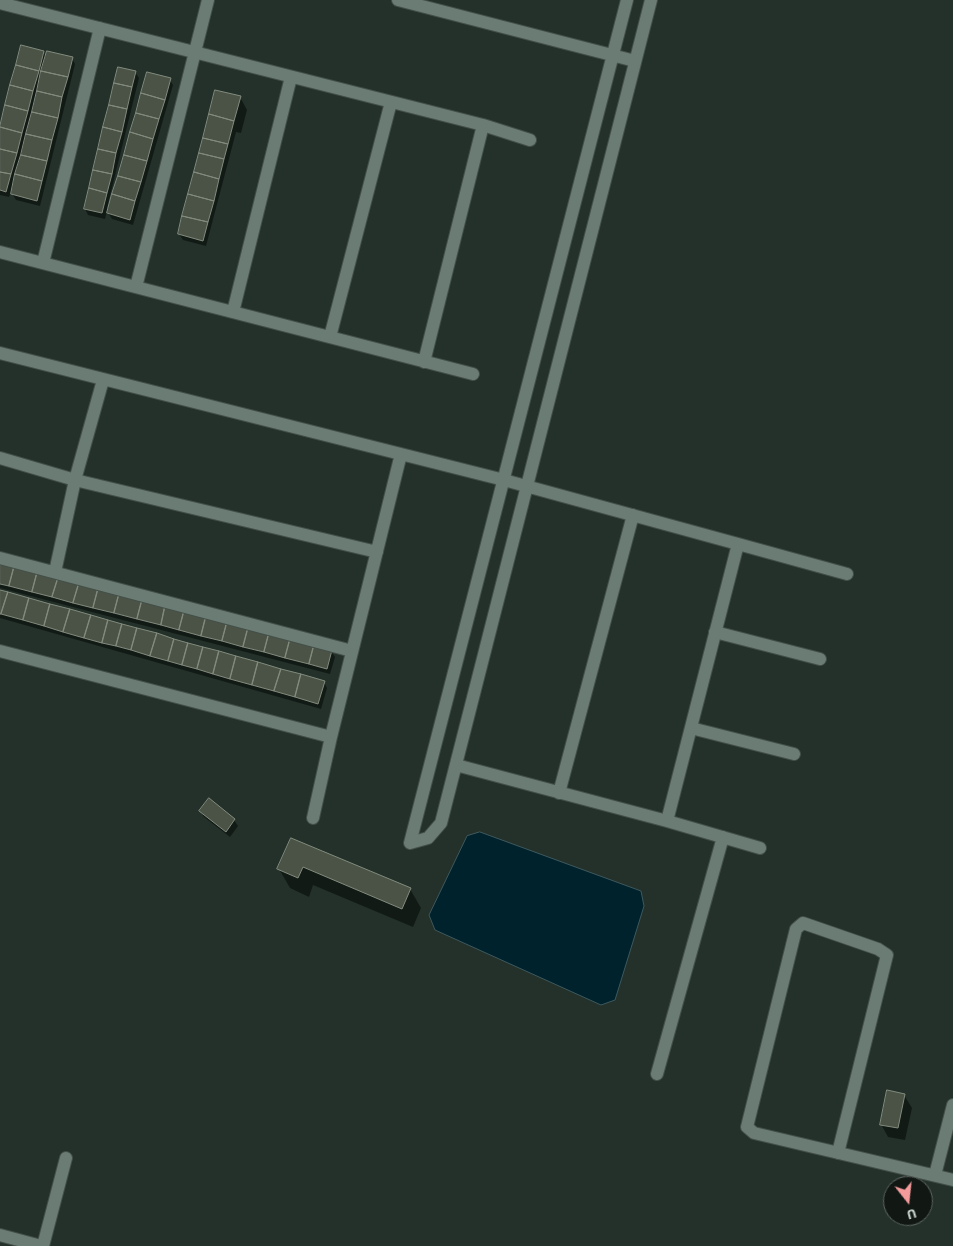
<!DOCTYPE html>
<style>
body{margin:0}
#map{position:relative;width:953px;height:1246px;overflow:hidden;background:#23312a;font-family:"Titillium Web",sans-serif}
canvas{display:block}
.north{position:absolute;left:883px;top:1176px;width:50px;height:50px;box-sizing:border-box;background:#111814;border:1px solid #5d6561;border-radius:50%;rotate:164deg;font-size:14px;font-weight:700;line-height:20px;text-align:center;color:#d0d9d4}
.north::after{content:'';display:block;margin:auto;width:18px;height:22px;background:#f59b9c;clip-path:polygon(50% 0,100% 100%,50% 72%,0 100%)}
</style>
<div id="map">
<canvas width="953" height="1246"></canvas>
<div class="north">U</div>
</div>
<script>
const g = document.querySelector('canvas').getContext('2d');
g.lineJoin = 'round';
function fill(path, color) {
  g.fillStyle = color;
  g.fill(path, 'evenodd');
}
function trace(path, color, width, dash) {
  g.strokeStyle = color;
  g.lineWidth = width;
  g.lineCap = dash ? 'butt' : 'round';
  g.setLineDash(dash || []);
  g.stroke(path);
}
const water = new Path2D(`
 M 480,832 L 641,891 L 644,906 L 615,1000 L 601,1005 L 435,930 L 429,915 L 467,836 Z`);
const shadow = new Path2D(`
 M 43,52 L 46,57 L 72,58 L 75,64 L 40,206 L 16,200 L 11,192 L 9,197 L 0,195 L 0,129 Z
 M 135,72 L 139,78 L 107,208 L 110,209 L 170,80 L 173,85 L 133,225 L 112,219 L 107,211 L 105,219 L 88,215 L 85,209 Z
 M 240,97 L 247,110 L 241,133 L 236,132 L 206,246 L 183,240 L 179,234 Z
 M 0,564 L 331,651 L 335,657 L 330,674 L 0,588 Z
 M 0,591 L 324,682 L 327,688 L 321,709 L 0,618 Z
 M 209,800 L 234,820 L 238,826 L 230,837 L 204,817 L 200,811 Z
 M 292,839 L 410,889 L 421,908 L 413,927 L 313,885 L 309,897 L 290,888 L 279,869 Z
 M 904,1095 L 912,1108 L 905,1140 L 888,1137 L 881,1124 Z`);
const building = new Path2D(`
 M 21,45 L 44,51 L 39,71 L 16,65 Z
 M 47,51 L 73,57 L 68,77 L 41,71 Z
 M 16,65 L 39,71 L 33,91 L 10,85 Z
 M 118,67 L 136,71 L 132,87 L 114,83 Z
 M 41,71 L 68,77 L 62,97 L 37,91 Z
 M 147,72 L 171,78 L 165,100 L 141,93 Z
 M 114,83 L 132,87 L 127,109 L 109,105 Z
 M 10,85 L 33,91 L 28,111 L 5,105 Z
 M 215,90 L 241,96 L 234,121 L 209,114 Z
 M 37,91 L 62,97 L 58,118 L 32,112 Z
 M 141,93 L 165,100 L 159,119 L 136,113 Z
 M 5,105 L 28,111 L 22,133 L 0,127 Z
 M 109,105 L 127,109 L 122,132 L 103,127 Z
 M 32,112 L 58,118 L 52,140 L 26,134 Z
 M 136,113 L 159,119 L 153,139 L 130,132 Z
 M 209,114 L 234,121 L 228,144 L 203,138 Z
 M 0,127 L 22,133 L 17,153 L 0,149 Z
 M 103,127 L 122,132 L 116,153 L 98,149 Z
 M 130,132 L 153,139 L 147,161 L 124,155 Z
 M 26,134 L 52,140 L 47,161 L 21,155 Z
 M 203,138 L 228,144 L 224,159 L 199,153 Z
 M 0,149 L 17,153 L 11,174 L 0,172 Z
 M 98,149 L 116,153 L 112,174 L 93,170 Z
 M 199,153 L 224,159 L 219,179 L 194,172 Z
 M 21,155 L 47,161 L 42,181 L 15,174 Z
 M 124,155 L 147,161 L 141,182 L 118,176 Z
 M 93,170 L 112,174 L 107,193 L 89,188 Z
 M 0,172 L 11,174 L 6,192 L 0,190 Z
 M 194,172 L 219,179 L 214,201 L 188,194 Z
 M 15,174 L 42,181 L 37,201 L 11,194 Z
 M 118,176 L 141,182 L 135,201 L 112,194 Z
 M 89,188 L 107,193 L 102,213 L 84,209 Z
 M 112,194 L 135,201 L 130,220 L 107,213 Z
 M 188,194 L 214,201 L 208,222 L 182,216 Z
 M 182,216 L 208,222 L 203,241 L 178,234 Z
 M 0,563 L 14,567 L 9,586 L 0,584 Z
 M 14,567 L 37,573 L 32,592 L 9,586 Z
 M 37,573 L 58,578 L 52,597 L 32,592 Z
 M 58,578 L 79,583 L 73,603 L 52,597 Z
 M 79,583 L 98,589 L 93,608 L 73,603 Z
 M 98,589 L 119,594 L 114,613 L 93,608 Z
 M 0,590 L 8,592 L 1,614 L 0,614 Z
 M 8,592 L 29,598 L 23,620 L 1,614 Z
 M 119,594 L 142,600 L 137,619 L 114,613 Z
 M 29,598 L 50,604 L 44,626 L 23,620 Z
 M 142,600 L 165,606 L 161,625 L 137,619 Z
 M 50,604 L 70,609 L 63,632 L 44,626 Z
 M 165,606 L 184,611 L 179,630 L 161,625 Z
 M 70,609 L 91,615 L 84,638 L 63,632 Z
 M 184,611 L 206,616 L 201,636 L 179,630 Z
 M 91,615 L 108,620 L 102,643 L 84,638 Z
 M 206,616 L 227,622 L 222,641 L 201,636 Z
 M 108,620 L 122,624 L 116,646 L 102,643 Z
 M 227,622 L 248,628 L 243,647 L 222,641 Z
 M 122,624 L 137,628 L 131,650 L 116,646 Z
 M 137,628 L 157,633 L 150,656 L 131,650 Z
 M 248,628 L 269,633 L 264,652 L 243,647 Z
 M 157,633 L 174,639 L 168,661 L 150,656 Z
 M 269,633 L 290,639 L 285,658 L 264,652 Z
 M 174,639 L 188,643 L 182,665 L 168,661 Z
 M 290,639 L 314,645 L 309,664 L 285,658 Z
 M 188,643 L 203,647 L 197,669 L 182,665 Z
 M 314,645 L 332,650 L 327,669 L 309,664 Z
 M 203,647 L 219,651 L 213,674 L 197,669 Z
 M 219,651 L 236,656 L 230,679 L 213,674 Z
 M 236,656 L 258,662 L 252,685 L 230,679 Z
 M 258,662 L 281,669 L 274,691 L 252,685 Z
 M 281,669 L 301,674 L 295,697 L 274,691 Z
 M 301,674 L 325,681 L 318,704 L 295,697 Z
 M 209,798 L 235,819 L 226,832 L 199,811 Z
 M 291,838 L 411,888 L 402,909 L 303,867 L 298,878 L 277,869 Z
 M 887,1090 L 905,1094 L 898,1128 L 880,1125 Z`);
const street = new Path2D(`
 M 398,0 L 635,61
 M 627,0 L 410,843 L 428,838 L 441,823 L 651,0
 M 0,3 L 483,125 L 530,140
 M 0,252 L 473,374
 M 43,263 L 100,28
 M 136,287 L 208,0
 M 233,312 L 291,77
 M 330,337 L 391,102
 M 0,353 L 504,480 L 738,544 L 667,821 L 456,765
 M 424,362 L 483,125
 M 0,458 L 75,480 L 377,552
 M 738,544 L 847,574
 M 0,558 L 352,651
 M 55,572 L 75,480 L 103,380
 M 715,632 L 820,659
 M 0,651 L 331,737
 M 691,728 L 794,754
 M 559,793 L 633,515
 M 313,818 L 331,737 L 401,454
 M 667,821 L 760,848
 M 657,1074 L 723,837
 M 838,1153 L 887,955 L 878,949 L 803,923 L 796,929 L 747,1127 L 754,1133 L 953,1180
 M 935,1175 L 953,1105
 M 0,1235 L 41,1246
 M 43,1246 L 66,1158`);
fill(water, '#00222c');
trace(water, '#3e595e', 1);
fill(shadow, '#0007');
fill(building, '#4b5347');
trace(building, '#828b7d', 1);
trace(street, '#434f49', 14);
trace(street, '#6b7c74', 12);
</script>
